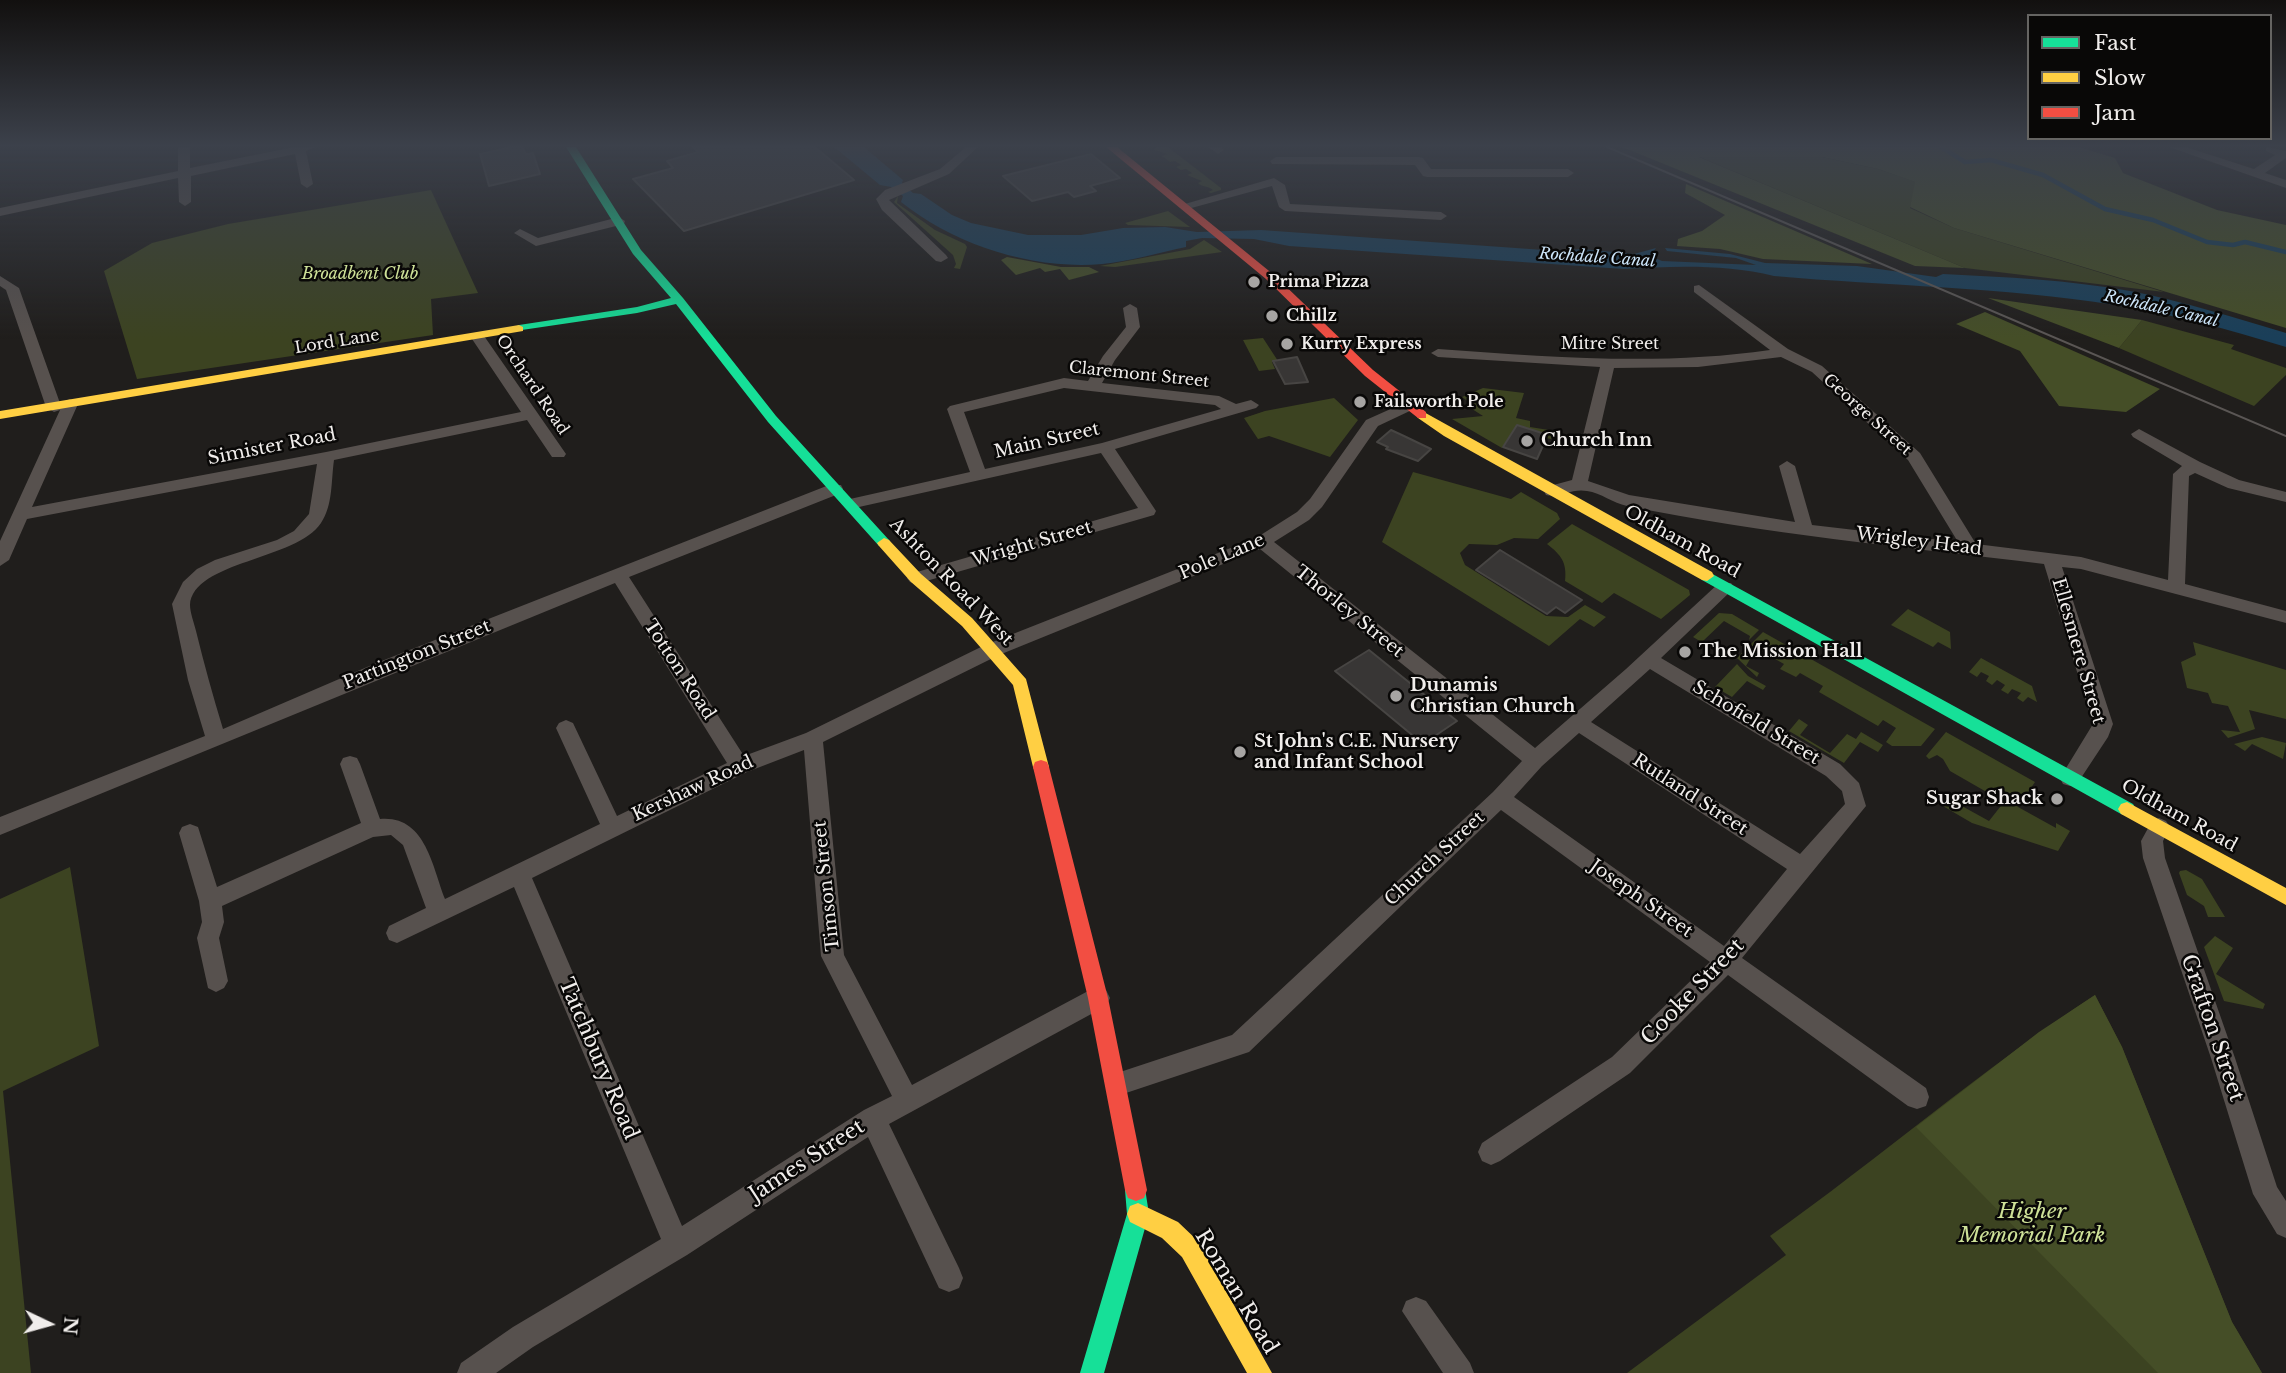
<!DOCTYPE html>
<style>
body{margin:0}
#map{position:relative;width:2286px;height:1373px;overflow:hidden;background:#201e1c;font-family:"Libre Baskerville",serif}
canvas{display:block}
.legend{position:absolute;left:2027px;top:14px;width:245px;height:126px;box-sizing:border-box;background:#090807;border:2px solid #656462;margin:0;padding:9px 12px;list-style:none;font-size:21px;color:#f0edeb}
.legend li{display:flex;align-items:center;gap:14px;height:35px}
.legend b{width:35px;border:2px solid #656462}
.north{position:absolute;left:14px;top:1289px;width:70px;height:70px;-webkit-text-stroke:5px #090807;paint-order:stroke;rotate:95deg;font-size:19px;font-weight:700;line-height:28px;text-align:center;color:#f0edeb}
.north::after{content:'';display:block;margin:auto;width:24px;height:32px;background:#f0edeb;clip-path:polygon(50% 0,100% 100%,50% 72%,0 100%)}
</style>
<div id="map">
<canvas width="2286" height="1373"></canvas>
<ul class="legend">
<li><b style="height:9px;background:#16e098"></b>Fast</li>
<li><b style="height:9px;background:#ffcf43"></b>Slow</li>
<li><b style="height:9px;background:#f24e42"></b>Jam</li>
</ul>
<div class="north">N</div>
</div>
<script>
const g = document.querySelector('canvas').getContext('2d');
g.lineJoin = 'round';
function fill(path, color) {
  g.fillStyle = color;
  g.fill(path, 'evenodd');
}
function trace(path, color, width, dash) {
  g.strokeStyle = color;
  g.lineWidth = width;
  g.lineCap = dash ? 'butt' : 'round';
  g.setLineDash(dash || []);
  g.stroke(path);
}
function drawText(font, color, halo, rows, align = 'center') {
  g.font = font + ' "Libre Baskerville",serif';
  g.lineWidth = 5;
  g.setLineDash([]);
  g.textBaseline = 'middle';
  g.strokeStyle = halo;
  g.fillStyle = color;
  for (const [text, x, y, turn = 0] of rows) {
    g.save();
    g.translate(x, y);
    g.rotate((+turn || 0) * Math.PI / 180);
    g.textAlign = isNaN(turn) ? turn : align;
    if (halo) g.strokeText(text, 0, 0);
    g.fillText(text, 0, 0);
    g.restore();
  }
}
const green = new Path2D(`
 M 1157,147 L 1168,147 L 1221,188 L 1221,190 L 1211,193 L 1208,192 L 1213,190 C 1207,185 1203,188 1198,183 L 1202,181 L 1187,175 L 1192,173 L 1186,169 L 1181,170 L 1176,167 L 1181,165 L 1175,161 L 1170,162 L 1162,156 L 1167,154 L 1154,150 Z
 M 1697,156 L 1822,157 L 1878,169 L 1916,182 L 1910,208 L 1954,228 L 2164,292 L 1965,268 Z
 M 431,190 L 478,293 L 431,299 L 433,335 L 137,379 L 104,271 L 152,243 L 228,224 Z
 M 898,196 L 897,203 L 935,230 L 965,244 L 967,247 L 960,269 L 954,268 L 956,264 L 953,255 L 894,202 Z
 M 1168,211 L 1190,227 L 1128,225 L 1125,223 Z
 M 1204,240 L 1222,252 L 1115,267 L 1100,266 L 1190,249 Z
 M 2142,320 L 2234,345 L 2231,349 L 2286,368 L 2286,375 L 2254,406 L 2119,348 Z
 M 1263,338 L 1278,361 L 1272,362 L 1275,369 L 1259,371 L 1243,340 Z
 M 1483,388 L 1524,393 L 1516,418 L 1530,421 L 1530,427 L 1555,431 L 1551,439 L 1540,437 L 1542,433 L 1517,425 L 1502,448 L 1452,419 L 1483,416 L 1469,407 L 1473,405 L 1462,397 Z
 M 1334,398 L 1358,420 L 1330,457 L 1269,436 L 1258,439 L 1244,418 L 1265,411 Z
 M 1413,472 L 1511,499 L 1521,492 L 1557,513 L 1560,519 L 1538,539 L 1514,538 L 1497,545 L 1469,544 L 1460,553 L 1465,565 L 1546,616 L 1568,617 L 1585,605 L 1606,617 L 1594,627 L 1580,619 L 1549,646 L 1382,542 Z
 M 1572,524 L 1689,590 L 1690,595 L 1661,619 L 1614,593 L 1602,603 L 1565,581 C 1567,562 1561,555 1547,544 Z
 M 1908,609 L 1950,632 L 1951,649 L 1938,642 L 1933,647 L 1891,625 Z
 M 1719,613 L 1732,614 L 1759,630 L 1749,640 L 1750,636 L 1724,621 L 1703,641 L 1729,658 L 1693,637 Z
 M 1763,632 L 1935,729 L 1921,746 L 1892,746 L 1886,742 L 1896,728 L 1883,720 L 1878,726 L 1819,692 L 1823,686 L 1800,673 L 1796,677 L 1780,669 L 1784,664 L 1752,646 L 1743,655 L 1750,659 L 1746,666 L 1759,673 L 1757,677 L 1737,658 Z
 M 2193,642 L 2286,670 L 2286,719 L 2249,710 L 2255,729 L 2228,738 L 2221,730 L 2240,732 L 2228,706 L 2212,703 L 2208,693 L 2187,688 L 2181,662 L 2196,655 Z
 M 1981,658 L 2032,686 L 2037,702 L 2028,697 L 2023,702 L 2017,698 L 2021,693 L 2012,689 L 2008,694 L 2001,690 L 2005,685 L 1997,680 L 1992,685 L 1986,681 L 1989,676 L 1981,672 L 1977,677 L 1969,672 Z
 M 1737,664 L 1748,676 L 1766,686 L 1763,690 L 1747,681 L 1732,697 L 1715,687 Z
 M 1799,719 L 1808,725 L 1800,735 L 1830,753 L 1847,734 L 1856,739 L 1861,732 L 1883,745 L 1878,752 L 1860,742 L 1844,763 L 1789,731 Z
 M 1946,732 L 2035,782 L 2018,807 L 2056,828 L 2056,823 L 2070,831 L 2058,851 L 1972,823 L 1936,802 L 1942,795 L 1989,821 L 2004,802 L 1950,771 L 1943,759 L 1937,755 L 1929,759 L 1926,756 Z
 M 2262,737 L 2286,743 L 2283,759 L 2252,744 L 2245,751 L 2234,744 Z
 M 70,867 L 99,1046 L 3,1091 L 31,1373 L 0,1373 L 0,899 Z
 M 2186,870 L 2202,879 L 2225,917 L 2208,917 L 2204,906 L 2187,895 L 2179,873 L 2180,871 Z
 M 2215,936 L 2233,948 L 2216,974 L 2265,1004 L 2263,1009 L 2224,1001 L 2204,947 Z
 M 2095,995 L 2122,1047 L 2232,1322 L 2262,1373 L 1627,1373 L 1786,1255 L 1770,1236 C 1880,1158 1982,1069 2095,995 Z`);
const forest = new Path2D(`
 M 1622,147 L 2079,147 L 2115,158 L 2123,173 L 2217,210 L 2286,225 L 2286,328 L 1954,228 L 1910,207 L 1915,182 L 1878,169 L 1822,157 L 1699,157 L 1965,268 L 1915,266 Z
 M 1686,184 L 1872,264 L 1763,259 L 1720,249 L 1677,246 L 1678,239 L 1702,231 L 1725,215 L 1685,193 Z
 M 1007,257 L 1061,267 L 1089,267 L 1099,272 L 1069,280 L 1060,269 L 1045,272 L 1040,268 L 1016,275 L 1001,260 Z
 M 1988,298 L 2142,320 L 2119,348 Z
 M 1985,312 L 2160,389 L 2126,412 L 2059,406 L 2020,351 L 1956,324 Z
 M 2095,995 L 2122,1047 L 2232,1322 L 2262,1373 L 2158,1373 L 1916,1127 L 2039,1032 Z`);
const water = new Path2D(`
 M 834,147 L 864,147 L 903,180 L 902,183 L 913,193 L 921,194 L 952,215 L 971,223 L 1028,235 L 1081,235 L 1123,228 L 1165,227 L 1197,232 L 1261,230 L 1558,251 L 1582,249 L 1634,254 L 1656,248 L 1650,256 L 1662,261 L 1756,265 L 1736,258 L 1667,251 L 1665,248 L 1730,254 L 1765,263 L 1857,266 L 1936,277 L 1943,274 C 2006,277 2069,280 2130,291 C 2183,301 2235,318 2286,333 L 2286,347 C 2230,330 2173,314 2115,305 C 2002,287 1887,286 1774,276 C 1726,264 1673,266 1624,269 L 1289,246 L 1254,239 L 1202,238 L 1186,241 L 1186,247 C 1158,253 1130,261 1102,264 C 1032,270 955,245 901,202 L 903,196 L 891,187 L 880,185 Z`);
const stream = new Path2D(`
 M 1941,147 L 1965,162 L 1991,160 L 2043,175 L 2105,209 L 2153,220 L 2207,242 L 2233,245 L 2245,242 L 2286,252`);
const building = new Path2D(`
 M 512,147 L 522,147 L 526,154 L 533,153 L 540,174 L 489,186 L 480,154 Z
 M 693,147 L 815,147 L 854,180 L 684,231 L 633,179 L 673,168 L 667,161 L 698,152 Z
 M 1091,154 L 1120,178 L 1090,186 L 1096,191 L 1074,197 L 1068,192 L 1032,201 L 1003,176 Z
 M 1297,357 L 1308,382 L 1285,384 L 1273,361 Z
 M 1517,425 L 1542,433 L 1540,437 L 1546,439 L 1537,459 L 1503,447 Z
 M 1391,430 L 1404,436 L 1431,449 L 1418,461 L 1386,449 L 1388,447 L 1377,442 Z
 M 1500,550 L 1518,561 L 1582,600 L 1565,613 L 1556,607 L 1547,614 L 1476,570 Z
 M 1369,650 L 1457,721 L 1423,744 L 1335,671 Z`);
const street = new Path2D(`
 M 178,147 L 190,147 L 190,168 L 294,147 L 316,147 L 306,151 L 313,184 L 307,188 L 301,184 L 295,154 L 191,176 L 191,202 L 185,206 L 179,202 L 178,178 L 0,216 L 0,208 L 178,171 Z
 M 966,147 L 978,147 L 949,174 L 889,200 L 946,255 L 948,258 L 941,262 L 936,261 L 882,210 L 876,199 L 885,190 L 940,169 Z
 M 1208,147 L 1221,147 L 1224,150 L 1218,154 Z
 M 2169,147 L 2186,147 L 2254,169 L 2275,155 L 2266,151 L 2266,147 L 2286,151 L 2286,158 L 2265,173 L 2286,180 L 2286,188 Z
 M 1276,157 L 1419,157 L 1423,158 L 1431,169 L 1568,169 L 1574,173 L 1568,177 L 1427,177 L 1423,176 L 1415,165 L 1272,164 L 1270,161 Z
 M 1274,178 L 1285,185 L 1290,204 L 1441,212 L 1447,216 L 1441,220 L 1285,211 L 1279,207 L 1272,186 L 1184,210 L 1178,206 Z
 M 619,217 L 625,221 L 624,224 L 536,246 L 514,233 L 520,229 L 538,238 Z
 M 0,276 L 19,288 L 61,406 L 65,401 L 70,399 L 78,404 L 32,507 L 326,452 L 521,412 L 470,336 L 477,332 L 482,333 L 566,454 L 564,457 L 552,457 L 527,420 L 334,460 C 331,481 333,505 321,523 C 297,560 193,561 190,605 C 190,612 194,623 196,631 C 204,664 213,696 223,729 L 374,664 L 829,485 L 841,485 L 843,489 L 841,493 L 629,577 L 744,756 L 806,733 L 985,645 L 1256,538 L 1297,512 L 1310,499 L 1366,420 L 1404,403 L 1414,403 L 1417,406 L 1414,409 L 1378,426 L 1322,507 L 1309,520 L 1274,542 L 1535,748 L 1626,669 L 1719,583 L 1731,583 L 1734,587 L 1731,591 L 1661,658 L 1840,764 L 1859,783 L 1866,806 L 1742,958 L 1926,1088 L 1929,1097 L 1926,1106 L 1917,1109 L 1908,1106 L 1728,975 L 1630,1073 L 1500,1161 L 1491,1165 L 1482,1161 L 1478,1152 L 1482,1143 L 1612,1057 L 1710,962 L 1501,810 L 1249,1052 L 1117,1096 L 1108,1092 L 1105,1084 L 1108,1076 L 1232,1035 L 1493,792 L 1522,761 L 1260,549 L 999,655 L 823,742 L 844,955 L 912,1085 L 1090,990 L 1098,987 L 1106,990 L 1110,998 L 1106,1006 L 889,1124 L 959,1268 L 963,1278 L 959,1288 L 949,1292 L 939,1288 L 868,1137 L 687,1255 L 533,1347 L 496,1373 L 457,1373 L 461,1363 L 513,1327 L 661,1239 L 514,887 L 397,943 L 389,940 L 386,933 L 389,926 L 426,908 L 403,845 L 391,835 L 373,837 L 222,906 L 224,922 L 219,938 L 228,981 L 224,988 L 216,992 L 208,988 L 197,938 L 202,922 L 199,901 L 179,833 L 182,827 L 190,824 L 198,827 L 217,887 L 361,823 L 340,764 L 343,758 L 350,756 L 357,758 L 360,764 L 380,819 C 425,815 432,865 445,899 L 600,824 L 556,728 L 559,723 L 566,720 L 573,723 L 617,816 L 727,763 L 615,583 L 0,835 L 0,817 L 205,736 L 188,680 L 172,604 L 183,582 L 197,569 L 215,560 L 277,540 L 294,531 L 309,514 L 317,464 L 27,519 L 9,560 L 0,566 L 0,541 L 60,410 L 54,412 L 46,407 L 6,290 L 0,286 ZM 1650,669 L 1826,776 L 1842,791 L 1845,804 L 1800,854 L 1591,722 ZM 1579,733 L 1787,869 L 1724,946 L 1514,797 L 1542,766 ZM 804,750 L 821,956 L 892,1096 L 864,1110 L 682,1226 L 532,878 L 747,772 Z
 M 1699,285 L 1788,349 L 1822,366 L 1920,453 L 1976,544 L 2081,557 L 2168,580 L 2173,474 L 2182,466 L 2133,437 L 2131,434 L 2139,429 L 2200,462 L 2239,480 L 2286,492 L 2286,502 L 2228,488 L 2195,473 L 2189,476 L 2185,584 L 2286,611 L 2286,623 L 2081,569 L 2062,567 L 2113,724 L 2108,737 L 2077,784 L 2070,786 L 2063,784 L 2060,778 L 2093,724 L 2044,564 C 1905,547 1765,534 1627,506 C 1613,503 1601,493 1587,491 C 1572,488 1559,498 1546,495 L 1544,491 L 1546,487 L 1572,480 L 1600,367 L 1438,357 L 1431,353 L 1438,349 C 1549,357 1660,366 1770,350 L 1694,292 L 1694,286 ZM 1781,357 L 1812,372 L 1908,460 L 1958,542 L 1812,525 L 1795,466 L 1787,461 L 1779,466 L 1795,522 L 1629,495 L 1588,481 L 1614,368 L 1698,367 Z
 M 1130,304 L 1137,308 L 1140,327 L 1115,360 L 1102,383 L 1219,396 L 1236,404 L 1251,400 L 1259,405 L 1256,408 L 1115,449 L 1156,511 L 1154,515 L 916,584 L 910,582 L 907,578 L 910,574 L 1138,508 L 1101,453 L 850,509 L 842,504 L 850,499 L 970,472 L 947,409 L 950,406 L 1064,378 L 1088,381 L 1103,356 L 1126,327 L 1123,308 ZM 1064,388 L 1215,405 L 1221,409 L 1102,443 L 985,469 L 964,412 Z
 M 2159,818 L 2166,821 L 2170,827 L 2163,841 L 2165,858 L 2235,1058 L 2277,1187 L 2286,1201 L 2286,1238 L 2277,1234 L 2253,1194 L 2211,1058 L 2143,858 L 2141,841 L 2152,821 Z
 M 1416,1297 L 1426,1301 L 1470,1363 L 1474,1373 L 1443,1373 L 1402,1311 L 1406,1301 Z`);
const fast = new Path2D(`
 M 566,147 L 576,147 L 641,250 L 683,298 L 776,416 L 889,540 L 891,543 L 889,546 L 879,546 L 768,422 L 676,304 L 637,313 L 515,331 L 515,327 L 519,325 L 637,307 L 671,298 L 633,254 Z
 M 1707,571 L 2133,804 L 2136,809 L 2133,814 L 2127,816 L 2121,814 L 1702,580 L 1700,576 Z
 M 1136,1179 L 1144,1182 L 1149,1214 L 1104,1373 L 1080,1373 L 1127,1214 L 1125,1190 L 1128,1182 Z`);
const slow = new Path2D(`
 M 519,325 L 523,327 L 523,331 L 0,419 L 0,411 Z
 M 1422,411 L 1712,572 L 1714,576 L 1707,581 L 1702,580 L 1444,436 L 1418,418 L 1416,415 Z
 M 884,538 L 889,540 L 921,574 L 972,618 L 1026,679 L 1049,767 L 1047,772 L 1035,772 L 1033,767 L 1013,685 L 962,626 L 911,582 L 879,546 L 877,543 Z
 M 2127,802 L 2286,888 L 2286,905 L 2121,814 L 2118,809 L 2121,804 Z
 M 1138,1203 L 1178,1222 L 1198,1241 L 1272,1373 L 1247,1373 L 1182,1257 L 1162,1238 L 1130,1222 L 1127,1214 L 1130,1206 Z`);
const jam = new Path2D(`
 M 1106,147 L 1117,147 L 1274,275 L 1373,370 L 1426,412 L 1426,418 L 1418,418 L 1365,376 L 1266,279 Z
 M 1041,760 L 1047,762 L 1049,767 L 1108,998 L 1147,1190 L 1144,1198 L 1136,1201 L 1128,1198 L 1125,1190 L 1088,998 L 1033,767 L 1035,762 Z`);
const tram = new Path2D(`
 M 1607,147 L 2286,436`);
const markers = [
 [1254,282,7,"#a7a5a3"],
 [1272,316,7,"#a7a5a3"],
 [1287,344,7,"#a7a5a3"],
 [1360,402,7,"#a7a5a3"],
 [1527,441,7,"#a7a5a3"],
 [1685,652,7,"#a7a5a3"],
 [1396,696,7,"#a7a5a3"],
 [1240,752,7,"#a7a5a3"],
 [2057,799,7,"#a7a5a3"]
];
const farWaternames = [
 ["Rochdale Canal",1597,258,4],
 ["Rochdale Canal",2161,309,13]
];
const farParknames = [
 ["Broadbent Club",360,274]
];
const farPoinames = [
 ["Prima Pizza",1268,282],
 ["Chillz",1286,316],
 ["Kurry Express",1301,344],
 ["Failsworth Pole",1374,402]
];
const farStreetnames = [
 ["Lord Lane",337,342,-9],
 ["Mitre Street",1610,344],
 ["Claremont Street",1139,375,6],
 ["Orchard Road",532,385,56],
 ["George Street",1867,415,42]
];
const streetNames = [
 ["Main Street",1047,441,-13],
 ["Simister Road",272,447,-11],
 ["Oldham Road",1682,542,29],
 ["Wrigley Head",1919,542,7],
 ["Wright Street",1032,544,-16],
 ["Pole Lane",1222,557,-23],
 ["Ashton Road West",951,582,46],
 ["Thorley Street",1349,612,39],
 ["Ellesmere Street",2078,651,74],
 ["Partington Street",417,655,-22],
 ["Totton Road",679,670,57],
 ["Schofield Street",1756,723,31],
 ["Kershaw Road",693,789,-25],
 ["Rutland Street",1690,795,33],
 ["Oldham Road",2179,816,29],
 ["Church Street",1435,859,-43],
 ["Timson Street",827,886,-96],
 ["Joseph Street",1641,899,35]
];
const poiNames = [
 ["Church Inn",1541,441],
 ["The Mission Hall",1699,652],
 ["Dunamis",1410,686],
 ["Christian Church",1410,707],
 ["St John's C.E. Nursery",1254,742],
 ["and Infant School",1254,763],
 ["Sugar Shack",2043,799,"right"]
];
const nearStreetnames = [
 ["Cooke Street",1693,992,-46],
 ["Grafton Street",2212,1028,71],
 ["Tatchbury Road",598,1059,67],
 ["James Street",807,1161,-33],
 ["Roman Road",1236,1292,59]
];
const nearParknames = [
 ["Higher",2032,1212],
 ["Memorial Park",2032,1236]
];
fill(green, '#3c4321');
fill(forest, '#454e27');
fill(water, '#1a3f59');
trace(stream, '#1a3f59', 4.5);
fill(building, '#383635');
trace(building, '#474543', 2);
fill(street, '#57514e');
fill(fast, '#16e098');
fill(slow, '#ffcf43');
fill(jam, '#f24e42');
trace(tram, '#5a5654', 2);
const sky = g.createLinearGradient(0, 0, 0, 339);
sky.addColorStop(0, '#12100f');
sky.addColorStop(0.43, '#3c414b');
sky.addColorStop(1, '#3c414b00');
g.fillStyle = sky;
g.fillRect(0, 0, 2286, 339);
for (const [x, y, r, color] of markers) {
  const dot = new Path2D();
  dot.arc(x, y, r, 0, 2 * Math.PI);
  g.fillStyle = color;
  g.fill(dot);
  trace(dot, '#090807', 2.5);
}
drawText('italic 16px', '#cde6fb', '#090807', farWaternames);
drawText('italic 16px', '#cee198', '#090807', farParknames);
drawText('bold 16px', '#f0edeb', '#090807', farPoinames, 'left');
drawText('16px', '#f0edeb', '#090807', farStreetnames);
drawText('18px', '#f0edeb', '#090807', streetNames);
drawText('bold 18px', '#f0edeb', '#090807', poiNames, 'left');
drawText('21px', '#f0edeb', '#090807', nearStreetnames);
drawText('italic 21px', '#cee198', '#090807', nearParknames);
</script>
